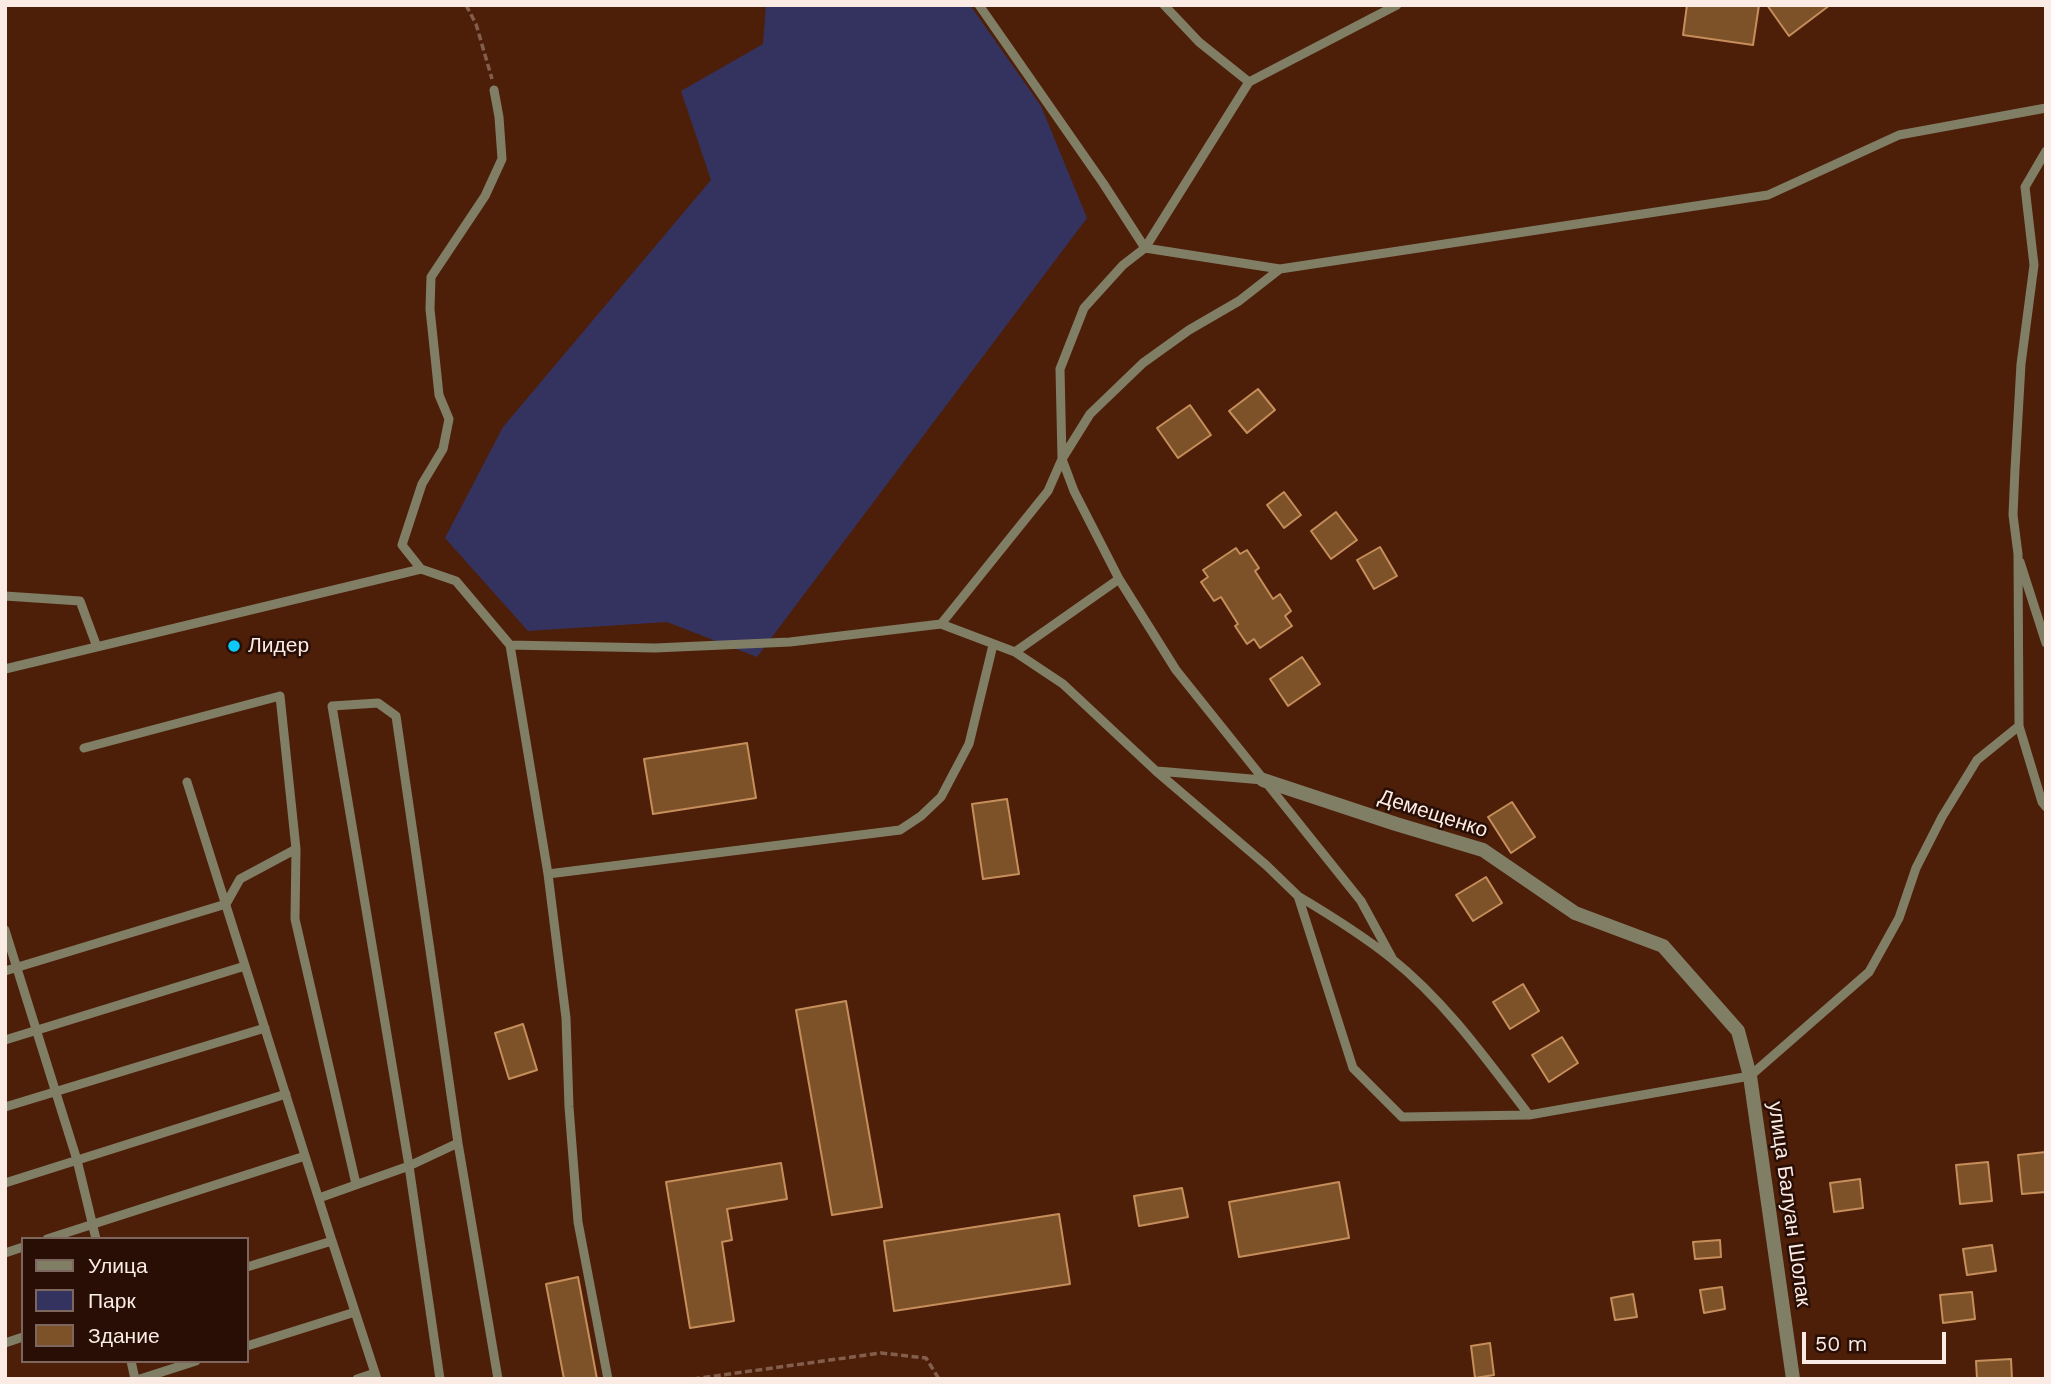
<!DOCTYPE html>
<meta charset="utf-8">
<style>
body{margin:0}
#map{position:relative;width:2051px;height:1384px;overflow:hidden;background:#4d1f09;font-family:"Work Sans",sans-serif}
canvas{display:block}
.frame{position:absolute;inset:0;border:7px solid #fbebe5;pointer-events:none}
.legend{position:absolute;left:21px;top:1237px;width:228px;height:126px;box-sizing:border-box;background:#280e04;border:2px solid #7c665e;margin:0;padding:9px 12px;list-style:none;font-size:21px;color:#fbebe5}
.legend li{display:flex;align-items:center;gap:14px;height:35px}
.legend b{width:35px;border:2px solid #7c665e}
.scale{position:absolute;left:1802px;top:1332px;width:144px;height:32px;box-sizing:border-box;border:4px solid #fbebe5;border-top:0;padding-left:9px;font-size:21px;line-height:24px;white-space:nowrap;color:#fbebe5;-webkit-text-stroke:5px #280e04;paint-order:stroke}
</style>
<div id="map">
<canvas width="2051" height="1384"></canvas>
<div class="frame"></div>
<ul class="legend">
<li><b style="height:9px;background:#817e66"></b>Улица</li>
<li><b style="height:19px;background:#34335f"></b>Парк</li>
<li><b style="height:19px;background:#7d5229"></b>Здание</li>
</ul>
<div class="scale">50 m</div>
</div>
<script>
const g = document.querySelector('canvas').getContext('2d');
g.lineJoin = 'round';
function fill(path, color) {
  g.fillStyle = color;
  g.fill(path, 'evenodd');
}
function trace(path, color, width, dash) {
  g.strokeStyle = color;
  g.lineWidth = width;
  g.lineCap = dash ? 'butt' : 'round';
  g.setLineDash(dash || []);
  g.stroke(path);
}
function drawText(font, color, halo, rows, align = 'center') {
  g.font = font + ' "Work Sans",sans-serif';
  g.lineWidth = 5;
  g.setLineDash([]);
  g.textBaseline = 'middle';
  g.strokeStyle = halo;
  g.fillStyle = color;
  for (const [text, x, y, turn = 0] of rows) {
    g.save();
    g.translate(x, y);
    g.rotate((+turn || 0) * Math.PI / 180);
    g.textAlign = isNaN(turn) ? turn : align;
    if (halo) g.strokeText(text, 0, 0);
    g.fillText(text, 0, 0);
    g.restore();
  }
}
const green = new Path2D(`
 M 766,5 L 970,5 L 1041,106 L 1087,218 L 757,657 L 667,622 L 528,631 L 445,538 L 503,427 L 711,180 L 681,91 L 763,44 Z`);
const building = new Path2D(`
 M 1687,5 L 1759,5 L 1753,45 L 1683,35 Z
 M 1767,5 L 1830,5 L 1789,36 Z
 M 1258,389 L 1275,410 L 1247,433 L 1229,411 Z
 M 1190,405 L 1211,435 L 1178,458 L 1157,428 Z
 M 1284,492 L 1301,515 L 1284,528 L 1267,505 Z
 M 1336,512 L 1357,540 L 1331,559 L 1311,531 Z
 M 1380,547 L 1397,576 L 1374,589 L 1357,560 Z
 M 1236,548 L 1240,554 L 1247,550 L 1259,568 L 1255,571 L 1273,599 L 1280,594 L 1291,611 L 1285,616 L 1292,626 L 1260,648 L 1254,639 L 1247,644 L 1235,626 L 1238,624 L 1221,597 L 1214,601 L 1201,582 L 1208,577 L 1203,570 Z
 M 1302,657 L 1320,684 L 1288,706 L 1270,679 Z
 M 747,743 L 756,798 L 653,814 L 644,759 Z
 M 1007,799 L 1019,874 L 983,879 L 972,804 Z
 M 1512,802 L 1535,837 L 1511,853 L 1488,817 Z
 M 1486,877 L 1502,903 L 1473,921 L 1456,895 Z
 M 1523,984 L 1539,1011 L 1510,1029 L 1493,1002 Z
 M 846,1001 L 882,1207 L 832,1215 L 796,1010 Z
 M 523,1024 L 537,1070 L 509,1079 L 495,1033 Z
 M 1562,1037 L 1578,1063 L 1549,1082 L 1532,1055 Z
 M 2046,1152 L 2046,1192 L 2022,1194 L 2018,1155 Z
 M 1988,1162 L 1992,1201 L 1960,1204 L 1956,1165 Z
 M 781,1163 L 787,1199 L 727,1209 L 732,1240 L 722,1242 L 734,1321 L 690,1328 L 666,1182 Z
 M 1860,1179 L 1863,1208 L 1834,1212 L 1830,1183 Z
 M 1339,1182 L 1349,1238 L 1239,1257 L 1229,1202 Z
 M 1182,1188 L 1188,1217 L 1139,1226 L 1134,1196 Z
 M 1059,1214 L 1070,1284 L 894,1311 L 884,1241 Z
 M 1720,1240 L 1721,1257 L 1695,1259 L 1693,1242 Z
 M 1992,1245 L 1996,1271 L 1967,1275 L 1963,1249 Z
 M 578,1277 L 597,1379 L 564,1379 L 546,1284 Z
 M 1722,1287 L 1725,1309 L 1704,1313 L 1700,1290 Z
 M 1972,1292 L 1975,1319 L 1943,1323 L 1940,1295 Z
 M 1633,1294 L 1637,1317 L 1615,1320 L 1611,1298 Z
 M 1490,1343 L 1494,1375 L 1475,1378 L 1471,1346 Z
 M 2011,1359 L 2012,1379 L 1977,1379 L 1976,1361 Z`);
const path = new Path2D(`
 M 466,5 L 476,24 L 492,79
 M 693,1379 L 881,1353 L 926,1358 L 939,1379`);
const lane = new Path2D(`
 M 979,5 L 1103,183 L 1145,248 L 1280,269 L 1768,195 L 1899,135 L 2046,108
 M 1164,5 L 1199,42 L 1249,82
 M 1249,82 L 1397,5
 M 494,90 L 499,117 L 502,159 L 485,196 L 431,277 L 430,309 L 439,395 L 449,419 L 443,449 L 422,484 L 402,545 L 421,569 L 456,581 L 510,645 L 548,874 L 566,1018 L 569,1107 L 578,1222 L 608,1379
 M 1280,269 L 1239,301 L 1189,330 L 1143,363 L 1090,414 L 1062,459 L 1074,491 L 1119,579 L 1176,670 L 1361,901 L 1392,958
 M 2020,562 L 2046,643
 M 5,596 L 80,601 L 97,647
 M 941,624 L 1015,652 L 1063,684 L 1156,771 L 1266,865 L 1298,896 L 1353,1068 L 1402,1117 L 1529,1115 L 1750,1076 L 1869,972 L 1899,918 L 1916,868 L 1942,817 L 1977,760 L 2019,726 L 2018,554 L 2013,515 L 2015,469 L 2021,364 L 2034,265 L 2025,187 L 2046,151
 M 510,645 L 655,648 L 790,642 L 941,624 L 1048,491 L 1062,459 L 1060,369 L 1084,308 L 1123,265 L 1145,248 L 1249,82
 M 1015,652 L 1119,579
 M 5,669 L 421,569
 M 2019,726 L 2042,802 L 2046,807
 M 1157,771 L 1263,780
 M 187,782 L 332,1241 L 247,1267
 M 296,849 L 295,919 L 356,1184
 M 548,874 L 900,830 L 921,816 L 941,797 L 969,744 L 993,645
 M 1298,896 C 1330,915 1362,935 1391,958 C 1446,1002 1487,1060 1529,1115
 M 5,930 L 77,1160 L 96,1239
 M 5,971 L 226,904 L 240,879 L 296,849 L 280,696 L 84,748
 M 5,1040 L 245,966
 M 5,1107 L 265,1028
 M 458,1143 L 409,1166 L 332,706 L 378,703 L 396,716 L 458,1143 L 498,1379
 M 5,1183 L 286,1094
 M 319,1198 L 409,1166 L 440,1379
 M 47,1239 L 305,1156
 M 332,1241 L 377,1379
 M 5,1253 L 23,1247
 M 5,1343 L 23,1337
 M 247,1346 L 355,1312
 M 131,1361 L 135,1379
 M 140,1379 L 196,1361
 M 357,1379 L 375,1373`);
const street = new Path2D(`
 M 1263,780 L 1396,824 L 1483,850 L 1575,913 L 1663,946 L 1738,1031 L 1750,1076 L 1793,1379`);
const markers = [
 [234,646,7,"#0bcafa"]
];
const poiNames = [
 ["Лидер",248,646]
];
const streetNames = [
 ["Демещенко",1433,814,18],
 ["улица Балуан Шолак",1789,1204,82]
];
fill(green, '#34335f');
fill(building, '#7d5229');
trace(building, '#c68e5a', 2);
trace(path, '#835e4d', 3.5, [7, 3.5]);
trace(lane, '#817e66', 9);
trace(street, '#817e66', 14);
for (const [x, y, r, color] of markers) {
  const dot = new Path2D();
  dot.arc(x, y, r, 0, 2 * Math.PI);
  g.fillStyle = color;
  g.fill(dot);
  trace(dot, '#280e04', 2.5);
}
drawText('21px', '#fbebe5', '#280e04', poiNames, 'left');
drawText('21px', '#fbebe5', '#280e04', streetNames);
</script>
